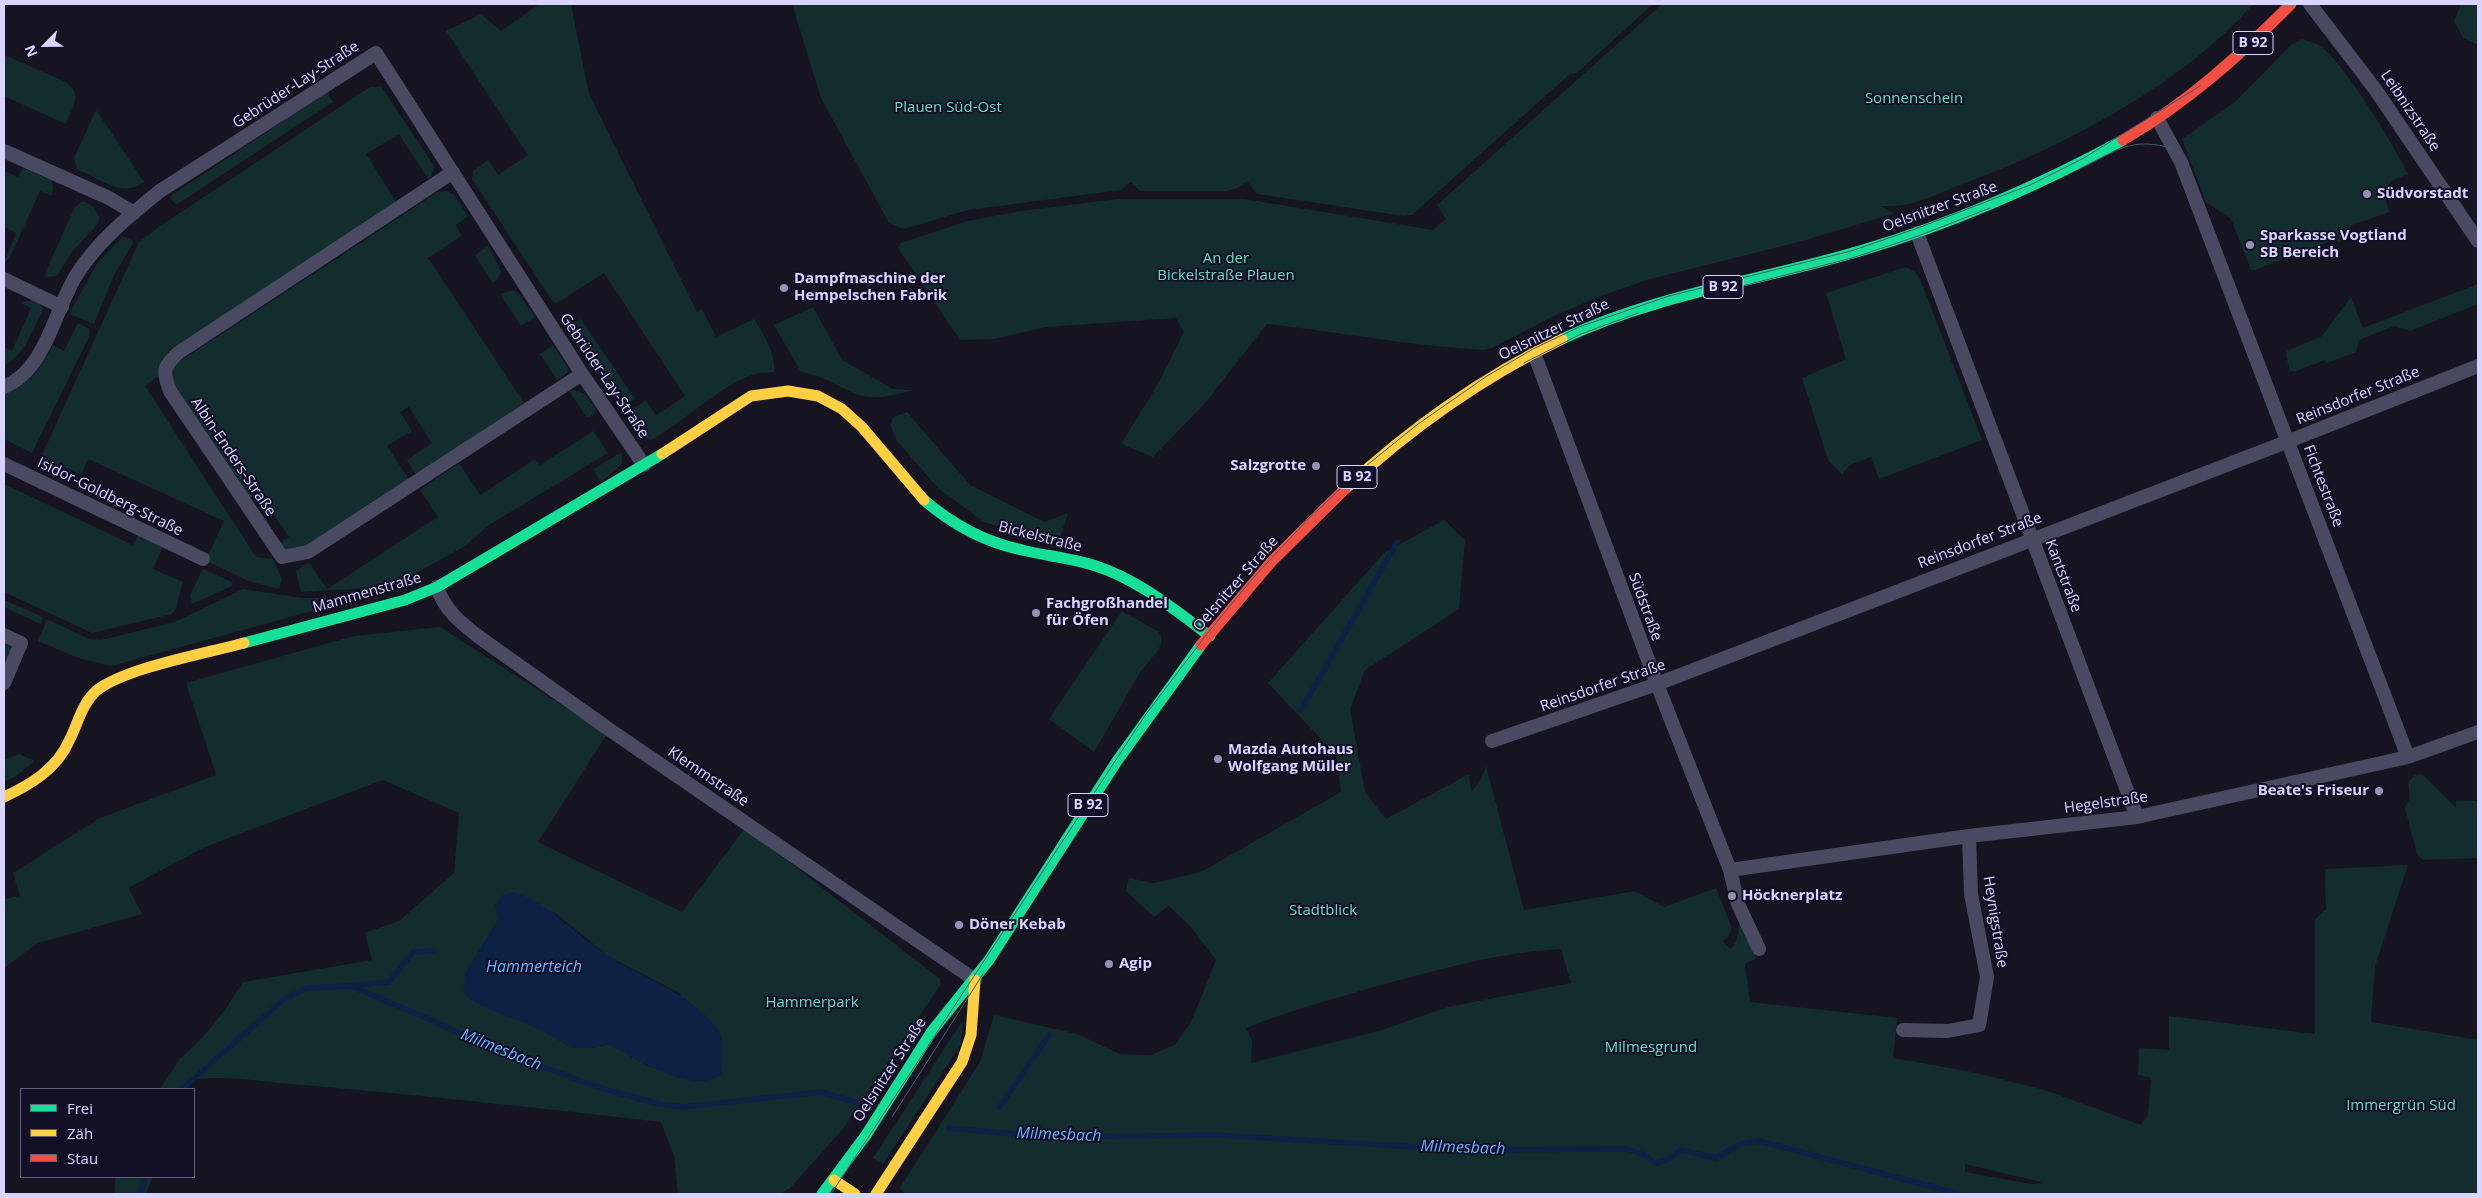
<!DOCTYPE html>
<meta charset="utf-8">
<style>
body{margin:0}
#map{position:relative;width:2482px;height:1198px;overflow:hidden;background:#161421;font-family:"Open Sans",sans-serif}
canvas{display:block}
.frame{position:absolute;inset:0;border:5px solid #d9d4ff;pointer-events:none}
.legend{position:absolute;left:20px;top:1088px;width:175px;height:90px;box-sizing:border-box;background:#130f26;border:1px solid #625e7d;margin:0;padding:6px 9px;list-style:none;font-size:15px;color:#d9d4ff}
.legend li{display:flex;align-items:center;gap:10px;height:25px}
.legend b{width:25px;border:1px solid #625e7d}
.north{position:absolute;left:20px;top:20px;width:50px;height:50px;-webkit-text-stroke:4px #130f26;paint-order:stroke;rotate:247deg;font-size:14px;font-weight:700;line-height:20px;text-align:center;color:#d9d4ff}
.north::after{content:'';display:block;margin:auto;width:18px;height:22px;background:#d9d4ff;clip-path:polygon(50% 0,100% 100%,50% 72%,0 100%)}
</style>
<div id="map">
<canvas width="2482" height="1198"></canvas>
<div class="frame"></div>
<ul class="legend">
<li><b style="height:6px;background:#16e098"></b>Frei</li>
<li><b style="height:6px;background:#ffcf43"></b>Zäh</li>
<li><b style="height:6px;background:#f24e42"></b>Stau</li>
</ul>
<div class="north">N</div>
</div>
<script>
const g = document.querySelector('canvas').getContext('2d');
g.lineJoin = 'round';
function fill(path, color) {
  g.fillStyle = color;
  g.fill(path, 'evenodd');
}
function trace(path, color, width, dash) {
  g.strokeStyle = color;
  g.lineWidth = width;
  g.lineCap = dash ? 'butt' : 'round';
  g.setLineDash(dash || []);
  g.stroke(path);
}
function drawText(font, color, halo, rows, align = 'center') {
  g.font = font + ' "Open Sans",sans-serif';
  g.lineWidth = 4;
  g.setLineDash([]);
  g.textBaseline = 'middle';
  g.strokeStyle = halo;
  g.fillStyle = color;
  for (const [text, x, y, turn = 0] of rows) {
    g.save();
    g.translate(x, y);
    g.rotate((+turn || 0) * Math.PI / 180);
    g.textAlign = isNaN(turn) ? turn : align;
    if (halo) g.strokeText(text, 0, 0);
    g.fillText(text, 0, 0);
    g.restore();
  }
}
const green = new Path2D(`
 M 539,4 L 571,4 L 589,94 L 697,312 L 702,309 L 716,337 L 754,319 C 764,335 776,354 774,372 C 768,373 760,372 755,374 C 722,384 684,422 651,440 L 640,436 L 627,417 L 630,410 L 646,401 L 656,415 L 685,396 L 604,273 L 557,303 L 553,302 L 472,179 L 473,171 L 488,160 L 498,175 L 528,155 L 446,31 L 481,14 L 501,31 Z
 M 792,4 L 1653,4 L 1577,73 L 1570,74 L 1412,215 L 1404,216 L 1257,194 L 1247,181 L 1236,189 L 1225,191 L 1140,191 L 1131,182 L 1121,190 L 968,210 L 904,229 L 889,223 L 821,98 Z
 M 1662,4 L 2253,4 C 2186,82 2062,148 1965,183 C 1946,190 1925,201 1904,205 C 1897,206 1889,206 1881,206 L 1893,213 L 1892,214 L 1806,240 L 1650,279 L 1598,297 L 1552,317 L 1492,348 L 1484,350 C 1412,346 1340,332 1267,324 L 1206,402 L 1153,457 L 1121,444 L 1158,384 L 1184,332 L 1176,318 L 1046,327 L 994,339 L 960,340 L 898,248 L 901,243 L 968,221 L 1021,211 L 1117,199 L 1245,199 L 1433,230 L 1446,219 L 1437,205 Z
 M 2461,4 L 2478,4 L 2478,45 L 2463,38 L 2454,21 Z
 M 2302,39 C 2306,41 2312,42 2317,44 C 2341,57 2395,147 2408,174 L 2391,181 L 2384,194 L 2389,212 L 2352,225 L 2340,243 L 2333,240 L 2255,270 L 2251,270 L 2231,219 L 2206,202 L 2182,139 L 2235,102 L 2291,45 Z
 M 4,55 L 66,82 C 83,95 73,106 66,124 L 4,96 Z
 M 381,86 L 435,167 L 429,180 L 399,134 L 366,154 L 397,203 L 170,350 L 161,361 L 158,376 L 145,386 L 256,557 L 273,559 L 282,579 L 279,589 L 248,581 L 203,559 L 204,554 L 209,553 L 224,521 L 88,459 L 81,475 L 41,457 L 139,242 L 163,224 L 370,87 Z
 M 327,92 L 333,102 L 176,205 L 169,197 Z
 M 97,111 L 144,182 C 124,199 98,178 77,169 L 74,158 L 95,112 Z
 M 23,168 L 51,180 L 53,188 L 51,196 L 40,191 L 10,257 L 4,263 L 16,233 L 4,227 L 4,171 L 18,177 Z
 M 448,191 L 454,195 L 468,216 L 456,225 L 461,236 L 428,258 L 524,403 L 417,477 L 407,460 L 432,443 L 409,407 L 400,412 L 412,431 L 387,446 L 410,481 L 294,552 L 285,551 L 279,544 L 289,537 L 259,492 L 248,499 L 174,390 L 170,377 L 174,365 L 438,192 Z
 M 81,202 L 86,202 L 94,208 L 99,217 L 98,224 L 71,253 L 57,276 L 46,277 L 45,273 L 75,207 Z
 M 123,236 L 133,241 L 132,245 L 114,275 L 94,324 L 69,314 L 96,265 Z
 M 488,246 L 501,271 L 498,279 L 493,283 L 475,255 Z
 M 1906,267 L 1915,272 L 1920,279 L 1982,440 L 1879,479 L 1871,457 L 1850,465 L 1842,474 L 1828,460 L 1802,378 L 1846,359 L 1826,293 Z
 M 2478,284 L 2478,304 L 2410,331 L 2394,326 L 2359,340 L 2356,352 L 2327,363 L 2325,360 L 2296,371 L 2290,371 L 2286,355 L 2287,351 L 2322,336 L 2351,297 L 2363,328 Z
 M 514,290 L 519,294 L 535,317 L 521,326 L 500,294 Z
 M 32,300 L 38,302 L 43,309 C 32,331 26,353 4,366 L 4,347 L 12,351 L 31,308 L 21,303 Z
 M 813,307 L 842,360 L 893,389 L 914,390 C 897,394 880,400 863,396 C 841,390 827,376 801,372 L 774,325 Z
 M 581,319 L 635,399 L 621,408 L 569,325 Z
 M 78,323 L 90,329 L 89,337 L 32,453 L 4,439 L 4,395 C 29,384 41,369 53,345 L 64,351 Z
 M 553,345 L 568,368 L 567,373 L 557,380 L 540,354 Z
 M 573,390 L 584,393 L 596,409 L 595,413 L 587,418 L 569,391 Z
 M 907,412 L 970,485 L 1044,522 L 1068,513 L 1060,538 L 1027,536 L 984,522 L 938,488 L 897,441 L 890,424 L 894,417 Z
 M 593,431 L 608,453 L 489,525 L 465,546 L 391,587 L 301,592 L 296,571 L 309,562 L 327,589 L 438,517 L 420,490 L 459,463 L 480,495 L 535,459 L 540,465 Z
 M 622,452 L 622,464 L 601,482 L 593,469 Z
 M 4,484 L 133,545 L 141,529 L 165,542 L 153,569 L 183,582 L 176,609 L 172,614 L 92,633 L 4,592 Z
 M 1444,520 L 1465,540 L 1459,609 L 1365,670 L 1350,709 L 1365,792 L 1386,819 L 1469,774 L 1471,792 L 1480,781 L 1486,766 L 1524,910 L 1635,891 L 1664,907 L 1716,888 L 1732,928 L 1728,937 L 1723,941 L 1730,949 L 1736,942 L 1740,920 L 1756,958 L 1745,964 L 1750,1002 L 1897,1018 L 1893,1058 L 1972,1072 L 2045,1090 L 2141,1125 L 2148,1115 L 2151,1078 L 2138,1075 L 2139,1048 L 2169,1050 L 2169,1016 L 2315,1034 L 2315,919 L 2326,909 L 2325,869 L 2408,865 L 2375,966 L 2371,1022 L 2478,1040 L 2478,1194 L 905,1194 L 900,1188 L 980,1062 L 994,1015 L 1077,1034 L 1120,1054 L 1151,1055 L 1176,1044 L 1192,1020 L 1216,960 L 1190,926 L 1169,906 L 1154,917 L 1126,891 L 1129,878 L 1154,883 L 1201,872 L 1341,792 L 1336,755 L 1268,683 L 1384,553 ZM 1561,949 L 1571,983 L 1448,1007 L 1379,1031 L 1251,1063 L 1252,1040 L 1246,1028 C 1294,1009 1343,996 1392,982 C 1448,967 1504,952 1561,949 ZM 1965,1164 L 2041,1182 L 2041,1183 L 2031,1184 L 1965,1172 Z
 M 203,569 L 232,582 L 232,586 L 192,604 L 190,595 Z
 M 243,589 L 302,598 L 345,598 L 349,601 L 111,666 L 78,658 L 38,641 L 47,619 L 89,639 L 101,640 L 175,622 Z
 M 4,600 L 43,617 L 40,624 L 4,607 Z
 M 1122,611 L 1159,632 L 1162,639 L 1159,649 L 1141,671 L 1094,752 L 1049,719 Z
 M 440,627 L 607,734 L 538,842 L 682,912 L 745,828 L 940,979 L 941,984 L 843,1129 L 790,1188 L 779,1194 L 678,1194 L 674,1156 L 661,1122 C 537,1108 414,1094 290,1084 C 267,1082 207,1073 188,1082 L 186,1089 L 160,1089 L 179,1060 L 202,1038 L 225,1010 L 243,982 L 372,960 L 365,933 L 399,921 L 454,873 L 459,813 L 383,780 L 205,847 L 130,887 L 129,889 L 142,914 L 38,943 L 4,968 L 4,899 L 20,896 L 13,873 L 100,818 L 216,775 L 186,683 L 354,636 ZM 554,912 L 608,956 L 681,994 L 650,1067 L 608,1044 L 593,1048 L 572,1048 L 545,1032 L 465,974 L 498,920 Z
 M 4,642 L 10,645 L 12,652 L 4,668 Z
 M 19,754 L 35,761 L 16,776 L 4,782 L 4,760 Z
 M 2422,774 L 2456,808 L 2456,800 L 2478,801 L 2478,858 L 2423,860 L 2417,854 L 2405,808 L 2410,798 L 2408,782 L 2415,775 Z
 M 963,1020 L 961,1044 L 883,1164 L 873,1158 Z
 M 115,1177 L 153,1177 L 146,1193 L 115,1194 Z`);
const water = new Path2D(`
 M 514,892 C 553,906 575,934 608,956 C 647,980 685,990 716,1027 C 724,1036 724,1064 721,1075 C 716,1077 709,1081 703,1081 C 672,1082 634,1058 608,1044 L 593,1048 L 572,1048 L 545,1032 L 478,1004 L 463,993 L 465,974 L 498,920 L 495,904 L 503,895 Z`);
const stream = new Path2D(`
 M 1301,710 L 1397,542
 M 353,985 L 389,982 L 413,952 L 433,951
 M 182,1089 L 283,1000 L 307,988 L 350,986 L 429,1019 L 480,1043 L 597,1087 L 659,1104 L 682,1107 L 821,1092 L 858,1103
 M 999,1108 L 1049,1035
 M 948,1128 L 1049,1137 L 1216,1135 L 1468,1150 L 1627,1149 L 1644,1155 L 1656,1163 L 1667,1160 L 1681,1150 L 1716,1158 L 1740,1144 L 1759,1141 L 1960,1194
 M 141,1193 L 144,1177`);
const street = new Path2D(`
 M 2310,4 L 2375,89 L 2478,241
 M 2157,118 L 2181,162 L 2408,757
 M 4,151 L 109,198 L 134,213
 M 453,172 L 178,353 C 162,368 163,371 170,391 L 282,557 L 308,552 L 582,374
 M 1917,233 L 2137,817
 M 4,279 L 62,307
 M 1534,353 L 1657,684 L 1730,870 L 1738,904 L 1759,949
 M 4,387 C 47,369 54,310 77,274 C 98,241 130,215 160,191 L 376,53 L 582,374 L 644,465
 M 4,464 L 203,559
 M 437,587 C 445,611 460,622 479,637 L 610,730 L 975,980
 M 4,635 L 21,643 L 4,683
 M 1492,741 L 1657,684 L 2289,441 L 2478,366
 M 1730,870 L 1969,836 L 2137,817 L 2408,757 L 2478,732
 M 1903,1030 L 1948,1031 L 1979,1025 L 1987,977 L 1971,894 L 1969,836`);
const fast = new Path2D(`
 M 1562,339 C 1657,294 1763,280 1863,250 C 1954,223 2040,185 2123,140
 M 924,500 C 953,525 984,542 1022,550 C 1046,556 1072,558 1096,566 C 1139,580 1175,610 1210,636
 M 244,643 L 405,600 L 437,587 L 662,454
 M 822,1194 L 866,1135 L 932,1031 L 989,960 L 1117,761 L 1201,645`);
const slow = new Path2D(`
 M 662,454 L 751,396 L 788,391 L 818,396 L 842,409 L 862,427 L 924,500
 M 1345,489 C 1408,430 1484,376 1562,339
 M 4,797 C 30,785 57,769 69,741 C 78,724 81,705 96,691 C 124,668 207,653 244,643
 M 834,1180 L 855,1194
 M 876,1194 L 962,1062 L 971,1035 L 975,980`);
const jam = new Path2D(`
 M 2123,140 C 2186,104 2240,55 2291,4
 M 1201,645 L 1272,561 L 1345,489`);
const tram = new Path2D(`
 M 2081,168 C 2118,150 2132,136 2174,149
 M 1711,294 L 1852,258 L 1918,236 L 1990,208
 M 1524,363 L 1581,334 L 1638,313
 M 892,1117 L 983,974
 M 831,1194 L 1146,714 L 1207,634 L 1253,578 L 1308,519 L 1356,474 L 1418,424 L 1487,376 L 1533,349 L 1579,327 L 1669,296 L 1851,251 L 1915,229 L 2030,185 L 2084,158 L 2200,86`);
const markers = [
 [2367,194,5,"#9591b1"],
 [2250,245,5,"#9591b1"],
 [784,288,5,"#9591b1"],
 [1316,466,5,"#9591b1"],
 [1036,613,5,"#9591b1"],
 [1218,759,5,"#9591b1"],
 [2379,791,5,"#9591b1"],
 [1732,896,5,"#9591b1"],
 [959,925,5,"#9591b1"],
 [1109,964,5,"#9591b1"]
];
const shields = [
 [2253,43,40],
 [1723,287,40],
 [1357,477,40],
 [1088,805,40]
];
const shieldNames = [
 ["B 92",2253,43],
 ["B 92",1723,287],
 ["B 92",1357,477],
 ["B 92",1088,805]
];
const streetNames = [
 ["Gebrüder-Lay-Straße",296,85,-33],
 ["Leibnizstraße",2410,111,56],
 ["Oelsnitzer Straße",1940,207,-20],
 ["Oelsnitzer Straße",1554,330,-26],
 ["Gebrüder-Lay-Straße",604,376,56],
 ["Reinsdorfer Straße",2358,396,-22],
 ["Albin-Enders-Straße",233,457,56],
 ["Fichtestraße",2323,486,69],
 ["Isidor-Goldberg-Straße",110,497,26],
 ["Bickelstraße",1040,537,14],
 ["Reinsdorfer Straße",1980,541,-21],
 ["Kantstraße",2063,576,69],
 ["Oelsnitzer Straße",1236,584,-49],
 ["Mammenstraße",367,593,-16],
 ["Südstraße",1645,607,70],
 ["Reinsdorfer Straße",1603,686,-19],
 ["Klemmstraße",708,777,34],
 ["Hegelstraße",2106,803,-8],
 ["Heynigstraße",1995,922,81],
 ["Oelsnitzer Straße",890,1070,-57]
];
const parkNames = [
 ["Sonnenschein",1914,99],
 ["Plauen Süd-Ost",948,108],
 ["An der",1226,259],
 ["Bickelstraße Plauen",1226,276],
 ["Stadtblick",1323,911],
 ["Hammerpark",812,1003],
 ["Milmesgrund",1651,1048],
 ["Immergrün Süd",2401,1106]
];
const poiNames = [
 ["Südvorstadt",2377,194],
 ["Sparkasse Vogtland",2260,236],
 ["SB Bereich",2260,253],
 ["Dampfmaschine der",794,279],
 ["Hempelschen Fabrik",794,296],
 ["Salzgrotte",1306,466,"right"],
 ["Fachgroßhandel",1046,604],
 ["für Öfen",1046,621],
 ["Mazda Autohaus",1228,750],
 ["Wolfgang Müller",1228,767],
 ["Beate's Friseur",2369,791,"right"],
 ["Höcknerplatz",1742,896],
 ["Döner Kebab",969,925],
 ["Agip",1119,964]
];
const waterNames = [
 ["Hammerteich",534,967],
 ["Milmesbach",501,1050,22],
 ["Milmesbach",1059,1135,2],
 ["Milmesbach",1463,1148,2]
];
fill(green, '#132c2d');
fill(water, '#0d2144');
trace(stream, '#0d2144', 5.5);
trace(street, '#4a4962', 14);
trace(fast, '#16e098', 11);
trace(slow, '#ffcf43', 11);
trace(jam, '#f24e42', 11);
trace(tram, '#43596b', 1);
for (const [x, y, r, color] of markers) {
  const dot = new Path2D();
  dot.arc(x, y, r, 0, 2 * Math.PI);
  g.fillStyle = color;
  g.fill(dot);
  trace(dot, '#130f26', 2);
}
for (const [x, y, w] of shields) {
  const box = new Path2D();
  box.roundRect(x - w / 2, y - 11.5, w, 23, 4);
  g.fillStyle = '#130f26';
  g.fill(box);
  trace(box, '#d9d4ff', 1);
}
drawText('bold 14px', '#d9d4ff', null, shieldNames);
drawText('15px', '#d9d4ff', '#130f26', streetNames);
drawText('15px', '#5fe0c0', '#130f26', parkNames);
drawText('bold 15px', '#d9d4ff', '#130f26', poiNames, 'left');
drawText('italic 16px', '#62b6ff', '#130f26', waterNames);
</script>
